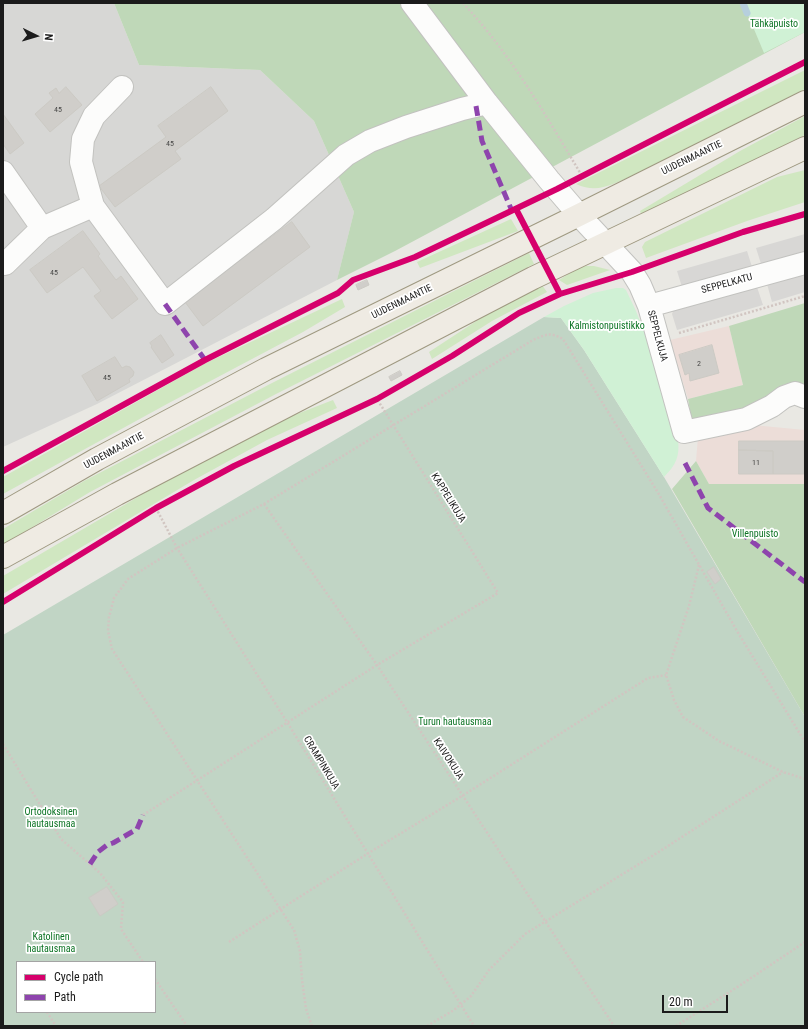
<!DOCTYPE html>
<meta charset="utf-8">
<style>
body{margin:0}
#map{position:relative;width:808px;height:1029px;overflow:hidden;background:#e9e8e3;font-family:"Roboto Condensed",sans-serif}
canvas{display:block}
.frame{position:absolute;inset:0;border:4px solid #1b1b1b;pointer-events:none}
.legend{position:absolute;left:16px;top:961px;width:140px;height:52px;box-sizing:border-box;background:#fff;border:1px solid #a4a4a4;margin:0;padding:5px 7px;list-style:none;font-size:12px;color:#1b1b1b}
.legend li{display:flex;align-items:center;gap:8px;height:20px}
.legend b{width:20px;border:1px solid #a4a4a4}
.north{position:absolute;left:16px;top:16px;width:40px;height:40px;-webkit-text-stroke:3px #fff;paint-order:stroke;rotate:95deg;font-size:11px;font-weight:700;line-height:16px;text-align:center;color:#1b1b1b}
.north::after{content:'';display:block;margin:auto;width:14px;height:18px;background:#1b1b1b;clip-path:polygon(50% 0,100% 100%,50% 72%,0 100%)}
.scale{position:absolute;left:662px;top:995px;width:66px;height:18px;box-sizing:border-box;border:2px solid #1b1b1b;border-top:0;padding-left:5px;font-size:12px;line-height:14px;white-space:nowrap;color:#1b1b1b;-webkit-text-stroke:3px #fff;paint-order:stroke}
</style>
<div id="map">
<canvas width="808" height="1029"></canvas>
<div class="frame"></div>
<ul class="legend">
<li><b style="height:5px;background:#d6006c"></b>Cycle path</li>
<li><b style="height:5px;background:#8e44ad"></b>Path</li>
</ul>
<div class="north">N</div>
<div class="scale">20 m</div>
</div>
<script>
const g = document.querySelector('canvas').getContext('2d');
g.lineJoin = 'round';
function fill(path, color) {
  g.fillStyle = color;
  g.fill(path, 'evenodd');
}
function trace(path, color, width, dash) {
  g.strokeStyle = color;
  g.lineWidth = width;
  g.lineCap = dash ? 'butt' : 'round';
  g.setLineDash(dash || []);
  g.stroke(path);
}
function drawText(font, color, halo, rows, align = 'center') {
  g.font = font + ' "Roboto Condensed",sans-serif';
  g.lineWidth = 3.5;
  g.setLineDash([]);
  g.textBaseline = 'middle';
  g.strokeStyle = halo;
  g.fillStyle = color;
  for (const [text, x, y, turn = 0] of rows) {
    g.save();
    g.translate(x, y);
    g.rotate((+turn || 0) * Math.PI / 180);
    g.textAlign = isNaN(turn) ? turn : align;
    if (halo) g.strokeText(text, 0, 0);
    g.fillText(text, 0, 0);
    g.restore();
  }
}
const residential = new Path2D(`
 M 805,234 L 805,292 L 772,302 L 767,284 L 757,287 L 763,305 L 677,330 L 672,314 L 682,287 L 677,271 L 747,251 L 753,270 L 762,267 L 756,248 Z`);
const commercial = new Path2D(`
 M 729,326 L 743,385 L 688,399 L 670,340 Z
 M 742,424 L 805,430 L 805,484 L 709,484 L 696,461 L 698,437 Z`);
const religious = new Path2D(`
 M 3,3 L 114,3 L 139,65 L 260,70 L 314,121 L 354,212 L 337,280 L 97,404 L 3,447 Z`);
const grass = new Path2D(`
 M 805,70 L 805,89 L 632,176 C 612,184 598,194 576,184 Z
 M 805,116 L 805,135 L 642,216 L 640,211 L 740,151 Z
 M 805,170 L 805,202 L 747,221 L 646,258 L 642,247 L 645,242 L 777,177 Z
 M 511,219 L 518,231 L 420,268 L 417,262 Z
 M 529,253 L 534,264 L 276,394 L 90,492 L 3,545 L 3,529 L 84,481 L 272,383 Z
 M 586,266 L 594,266 L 610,270 L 567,285 L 559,280 L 578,268 Z
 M 542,285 L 547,292 L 492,321 L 432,359 L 429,352 L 484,316 Z
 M 342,299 L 345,307 L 303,332 L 167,404 L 3,494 L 3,477 L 204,364 Z
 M 333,400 L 337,408 L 267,440 L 194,480 L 3,594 L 3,576 L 189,467 L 266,426 Z`);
const forest = new Path2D(`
 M 114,3 L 805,3 L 805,32 L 395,251 L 337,280 L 354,212 L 314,121 L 260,70 L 139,65 Z
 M 805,303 L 805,384 L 785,384 L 750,408 L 698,423 L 691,417 L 688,399 L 743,385 L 729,326 Z
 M 696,461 L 709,484 L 805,484 L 805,717 L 672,489 Z`);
const cemetery = new Path2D(`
 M 544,317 L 561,318 L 584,350 L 664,477 L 805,717 L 805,1026 L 3,1026 L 3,635 ZM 17,962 L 155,962 L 155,1012 L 17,1012 Z`);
const park = new Path2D(`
 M 743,3 L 805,3 L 805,32 L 764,53 Z
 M 616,288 L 623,288 L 626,290 L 636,311 L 651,350 L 678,440 C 680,456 676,465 664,477 L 584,350 L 561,318 L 544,317 L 564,306 L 593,293 Z`);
const stream = new Path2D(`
 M 743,3 L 747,13`);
const building = new Path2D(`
 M 66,87 L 82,105 L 50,132 L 35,114 L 53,98 L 49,93 L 56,88 L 59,93 Z
 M 211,87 L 228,111 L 175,151 L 181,159 L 115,207 L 99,186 L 166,137 L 158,126 Z
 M 3,114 L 24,143 L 10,154 L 3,144 Z
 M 292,222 L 310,247 L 203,326 L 185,302 Z
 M 83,231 L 100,254 L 98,256 L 116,280 L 121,276 L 138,299 L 112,319 L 94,296 L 101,291 L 83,267 L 47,293 L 30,270 Z
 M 367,280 L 369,285 L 358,290 L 356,285 Z
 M 161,335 L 174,355 L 162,363 L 151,347 L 152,346 L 150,343 Z
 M 712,345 L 719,373 L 690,381 L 689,373 L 685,375 L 679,355 Z
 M 115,357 L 122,368 L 126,366 L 130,367 L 134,372 L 133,376 L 129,379 L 130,382 L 97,401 L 82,376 Z
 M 400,371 L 402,375 L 391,381 L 389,377 Z
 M 739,441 L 804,441 L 804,474 L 773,474 L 773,451 L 739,450 Z
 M 739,450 L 773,451 L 773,474 L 739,474 Z
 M 714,567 L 721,579 L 715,584 L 707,572 Z
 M 107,887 L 118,904 L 100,916 L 89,898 Z`);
const path = new Path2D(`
 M 463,3 C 512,56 545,114 582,176
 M 679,333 L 805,296
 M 264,504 L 377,665 L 614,1026
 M 156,508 L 177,548 L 287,722 L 474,1026
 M 699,565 L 689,606 L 666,675 L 674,700 L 683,717 L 719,741 L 783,772 L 805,779
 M 3,744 L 61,839 L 100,873 L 123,902 L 121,929 L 143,962
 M 143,815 L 377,665 L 498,593 L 377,399
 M 229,942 L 367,854 L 462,796 L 648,678 L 666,675
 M 155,979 L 187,1026
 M 47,1012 L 56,1026
 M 312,1026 L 306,1009 L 302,980 L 300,951 L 294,930 L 112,649 L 108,631 L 109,617 L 114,598 L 128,579 L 177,548 L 264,504 L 533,340 C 547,334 550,332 563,339 L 657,491 L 737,631 L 805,742
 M 427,1026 L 454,1010 L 471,996 L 489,970 L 525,934 L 657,853 L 783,772
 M 676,1026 L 739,986 L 805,942`);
const minor = new Path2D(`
 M 412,3 L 487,103 L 549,180 L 579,215 L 632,272 L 640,285 L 649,306 L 684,432 L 746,419 L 772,406 L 784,397 L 795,393 L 805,397
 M 122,87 L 94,116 L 83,139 L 81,162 L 93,206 L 165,304 L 274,219 L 346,155 L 370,141 L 406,127 L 462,109 L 487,103
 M 3,172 L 42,228
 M 5,264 L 42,228 L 93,206
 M 649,306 L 805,263`);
const major = new Path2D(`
 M 3,513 L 97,459 L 266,369 L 579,215 L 805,102
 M 3,557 L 117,494 L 533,278 L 805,148`);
const quiet = new Path2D(`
 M 476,106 L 482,141 L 512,211
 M 165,304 L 205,360
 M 685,463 L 708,508 L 805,582
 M 90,864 L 98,852 L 107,845 L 113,843 L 137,829 L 143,815`);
const cycleway = new Path2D(`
 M 516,209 L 560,294
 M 3,471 L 205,360 L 338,293 L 353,280 L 415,257 L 557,189 L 805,62
 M 3,602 L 156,508 L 234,466 L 377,399 L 452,356 L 519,313 L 560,294 L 632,272 L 743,232 L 805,214`);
const numberNames = [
 ["45",58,110],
 ["45",170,144],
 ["45",54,273],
 ["2",699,364],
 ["45",107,378],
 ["11",756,463]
];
const parkNames = [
 ["Tähkäpuisto",774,24],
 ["Kalmistonpuistikko",607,326],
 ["Villenpuisto",755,534],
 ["Turun hautausmaa",455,722],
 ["Ortodoksinen",51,812],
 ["hautausmaa",51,824],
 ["Katolinen",51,937],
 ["hautausmaa",51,949]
];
const streetNames = [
 ["UUDENMAANTIE",692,158,-26],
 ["SEPPELKATU",727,284,-15],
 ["UUDENMAANTIE",402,302,-26],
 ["SEPPELKUJA",657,336,75],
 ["UUDENMAANTIE",114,451,-28],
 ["KAPPELIKUJA",448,498,58],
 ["KAIVOKUJA",448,759,57],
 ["CRAMPINKUJA",321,763,59]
];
fill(residential, '#d8d7d5');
fill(commercial, '#ecddd8');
fill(religious, '#d7d7d5');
fill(grass, '#d0e7c1');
fill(forest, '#bfd8b8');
fill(cemetery, '#c1d5c5');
fill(park, '#d0f1d5');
trace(stream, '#b6cfdd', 7);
fill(building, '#d0ceca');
trace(building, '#cccac4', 1);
trace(minor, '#c2c2bf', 24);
trace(major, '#9f9981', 24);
trace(path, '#d1c5c1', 2.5, [2, 2]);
trace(minor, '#fcfcfb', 22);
trace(major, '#efebe3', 22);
trace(quiet, '#8e44ad', 5, [10, 5]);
trace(cycleway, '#d6006c', 6);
drawText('8px', '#484847', null, numberNames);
drawText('10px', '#0d7425', '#fff', parkNames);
drawText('10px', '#1b1b1b', '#fff', streetNames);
</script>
